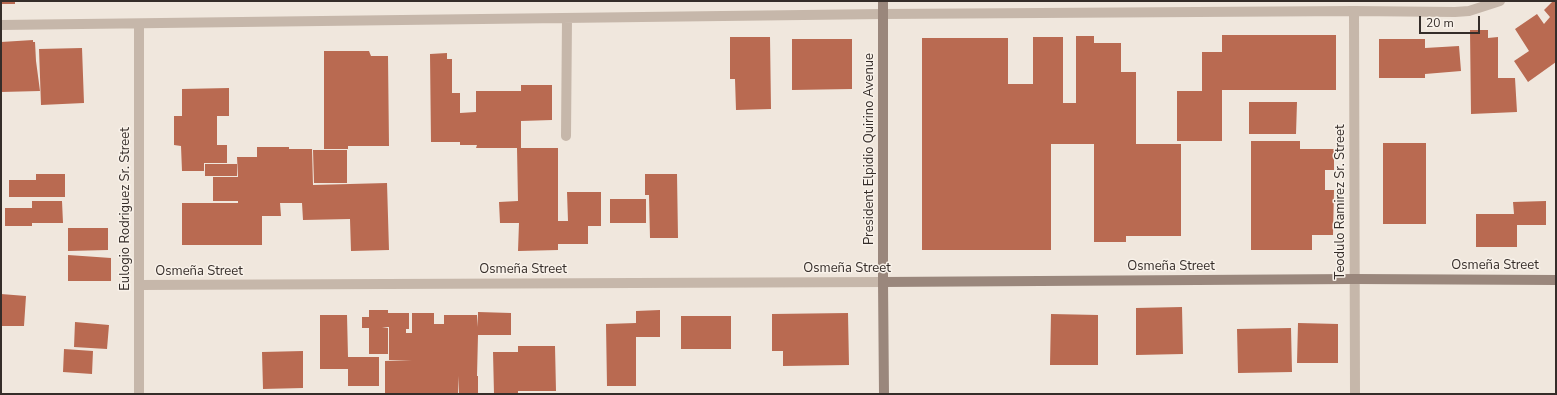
<!DOCTYPE html>
<meta charset="utf-8">
<style>
body{margin:0}
#map{position:relative;width:1557px;height:395px;overflow:hidden;background:#f0e7dd;font-family:"Nunito Sans",sans-serif}
canvas{display:block}
.frame{position:absolute;inset:0;border:2px solid #352d29;pointer-events:none}
.scale{position:absolute;left:1419px;top:16px;width:61px;height:18px;box-sizing:border-box;border:2px solid #352d29;border-top:0;padding-left:5px;font-size:12px;line-height:14px;white-space:nowrap;color:#352d29;-webkit-text-stroke:3px #f8f1e9;paint-order:stroke}
</style>
<div id="map">
<canvas width="1557" height="395"></canvas>
<div class="frame"></div>
<div class="scale">20 m</div>
</div>
<script>
const g = document.querySelector('canvas').getContext('2d');
g.lineJoin = 'round';
function fill(path, color) {
  g.fillStyle = color;
  g.fill(path, 'evenodd');
}
function trace(path, color, width, dash) {
  g.strokeStyle = color;
  g.lineWidth = width;
  g.lineCap = dash ? 'butt' : 'round';
  g.setLineDash(dash || []);
  g.stroke(path);
}
function drawText(font, color, halo, rows, align = 'center') {
  g.font = font + ' "Nunito Sans",sans-serif';
  g.lineWidth = 3;
  g.setLineDash([]);
  g.textBaseline = 'middle';
  g.strokeStyle = halo;
  g.fillStyle = color;
  for (const [text, x, y, turn = 0] of rows) {
    g.save();
    g.translate(x, y);
    g.rotate((+turn || 0) * Math.PI / 180);
    g.textAlign = isNaN(turn) ? turn : align;
    if (halo) g.strokeText(text, 0, 0);
    g.fillText(text, 0, 0);
    g.restore();
  }
}
const building = new Path2D(`
 M 1,1 L 15,1 L 15,4 L 1,4 Z
 M 1553,1 L 1556,1 L 1556,62 L 1528,82 L 1514,61 L 1529,51 L 1515,29 L 1537,14 L 1544,24 L 1550,17 L 1544,10 Z
 M 1470,30 L 1488,30 L 1488,38 L 1498,37 L 1498,78 L 1515,78 L 1517,112 L 1471,114 Z
 M 1222,35 L 1336,35 L 1336,90 L 1222,90 L 1222,141 L 1177,141 L 1177,91 L 1202,91 L 1202,52 L 1222,52 Z
 M 1076,36 L 1094,36 L 1094,43 L 1121,43 L 1121,72 L 1136,72 L 1136,144 L 1181,144 L 1181,236 L 1126,236 L 1126,242 L 1094,242 L 1094,144 L 1051,144 L 1051,250 L 922,250 L 922,38 L 1008,38 L 1008,84 L 1033,84 L 1033,37 L 1063,37 L 1063,103 L 1076,103 Z
 M 730,37 L 770,37 L 771,109 L 736,110 L 735,79 L 730,79 Z
 M 792,39 L 852,39 L 852,89 L 792,90 Z
 M 1379,39 L 1425,39 L 1425,48 L 1459,46 L 1461,71 L 1425,74 L 1425,78 L 1379,78 Z
 M 33,40 L 33,42 L 35,42 L 36,61 L 40,91 L 1,92 L 1,42 Z
 M 82,48 L 84,103 L 41,105 L 39,49 Z
 M 324,51 L 369,51 L 371,56 L 388,56 L 389,146 L 348,146 L 348,149 L 324,149 Z
 M 447,53 L 447,59 L 452,59 L 452,93 L 460,93 L 460,113 L 476,112 L 476,91 L 521,91 L 521,85 L 552,85 L 552,120 L 521,121 L 521,148 L 558,148 L 558,221 L 568,221 L 567,192 L 601,192 L 601,226 L 588,226 L 588,244 L 558,244 L 558,250 L 518,251 L 519,223 L 500,223 L 499,202 L 518,201 L 517,148 L 476,148 L 477,145 L 460,145 L 460,136 L 460,142 L 431,142 L 430,54 Z
 M 229,88 L 229,116 L 217,116 L 217,145 L 227,145 L 227,163 L 204,163 L 204,171 L 182,171 L 181,146 L 174,145 L 174,116 L 182,116 L 182,89 Z
 M 1249,102 L 1297,102 L 1296,134 L 1249,134 Z
 M 1251,141 L 1300,141 L 1300,149 L 1334,149 L 1334,170 L 1325,170 L 1325,190 L 1334,190 L 1333,235 L 1312,235 L 1312,250 L 1251,250 Z
 M 1383,143 L 1426,143 L 1426,224 L 1383,224 Z
 M 257,147 L 289,147 L 289,149 L 312,149 L 313,185 L 387,183 L 389,250 L 351,251 L 350,219 L 303,220 L 302,203 L 280,203 L 281,216 L 262,216 L 262,245 L 182,245 L 182,203 L 238,203 L 238,201 L 213,201 L 213,177 L 238,177 L 237,157 L 257,157 Z
 M 313,150 L 347,150 L 347,183 L 314,183 Z
 M 205,164 L 237,164 L 237,176 L 205,176 Z
 M 36,174 L 65,174 L 65,197 L 9,197 L 9,180 L 36,180 Z
 M 645,174 L 677,174 L 678,238 L 650,238 L 649,195 L 645,195 Z
 M 610,199 L 646,199 L 646,223 L 610,223 Z
 M 32,201 L 62,201 L 63,223 L 32,223 L 32,226 L 5,226 L 5,208 L 32,208 Z
 M 1546,201 L 1546,225 L 1517,225 L 1517,247 L 1476,247 L 1476,214 L 1514,214 L 1513,202 Z
 M 68,228 L 108,228 L 108,250 L 68,251 Z
 M 68,255 L 111,258 L 111,281 L 68,281 Z
 M 1,294 L 26,296 L 24,326 L 1,326 Z
 M 1182,307 L 1183,354 L 1136,355 L 1136,308 Z
 M 369,310 L 388,310 L 388,313 L 409,313 L 409,329 L 406,329 L 406,333 L 412,333 L 412,313 L 434,313 L 434,324 L 444,324 L 444,315 L 477,315 L 478,327 L 478,312 L 511,313 L 511,335 L 478,335 L 477,376 L 469,376 L 478,376 L 478,394 L 459,394 L 459,376 L 458,394 L 385,394 L 385,361 L 412,360 L 389,360 L 389,327 L 382,327 L 388,328 L 388,354 L 369,354 L 369,328 L 362,328 L 362,317 L 369,317 Z
 M 660,310 L 660,337 L 636,337 L 636,386 L 607,386 L 606,324 L 636,323 L 636,311 Z
 M 848,313 L 849,365 L 783,366 L 783,351 L 772,351 L 772,314 Z
 M 1051,314 L 1098,315 L 1098,365 L 1050,365 Z
 M 320,315 L 347,315 L 348,357 L 379,357 L 379,386 L 348,386 L 348,369 L 320,369 Z
 M 681,316 L 731,316 L 731,349 L 681,349 Z
 M 75,322 L 109,325 L 107,349 L 74,347 Z
 M 1298,323 L 1338,324 L 1338,363 L 1297,363 Z
 M 1291,328 L 1292,372 L 1238,373 L 1237,329 Z
 M 518,346 L 555,346 L 556,391 L 518,391 L 518,394 L 494,394 L 493,352 L 518,352 Z
 M 64,349 L 93,351 L 92,374 L 63,372 Z
 M 303,351 L 303,388 L 263,389 L 262,352 Z`);
const street = new Path2D(`
 M 1354,11 L 1355,394
 M 139,24 L 139,394
 M 1,25 L 883,14 L 1354,11 L 1455,12 L 1469,11 L 1500,1
 M 566,136 L 567,19
 M 139,285 L 883,282`);
const secondary = new Path2D(`
 M 883,1 L 883,282 L 884,394
 M 883,282 L 1354,279 L 1556,280`);
const streetNames = [
 ["President Elpidio Quirino Avenue",870,149,-90],
 ["Teodulo Ramirez Sr. Street",1341,202,-90],
 ["Eulogio Rodriguez Sr. Street",126,209,-90],
 ["Osmeña Street",1495,266],
 ["Osmeña Street",1171,267],
 ["Osmeña Street",847,269],
 ["Osmeña Street",523,270],
 ["Osmeña Street",199,272]
];
fill(building, '#b96a51');
trace(street, '#c6b7aa', 10);
trace(secondary, '#9a877c', 10);
drawText('13px', '#352d29', '#f8f1e9', streetNames);
</script>
